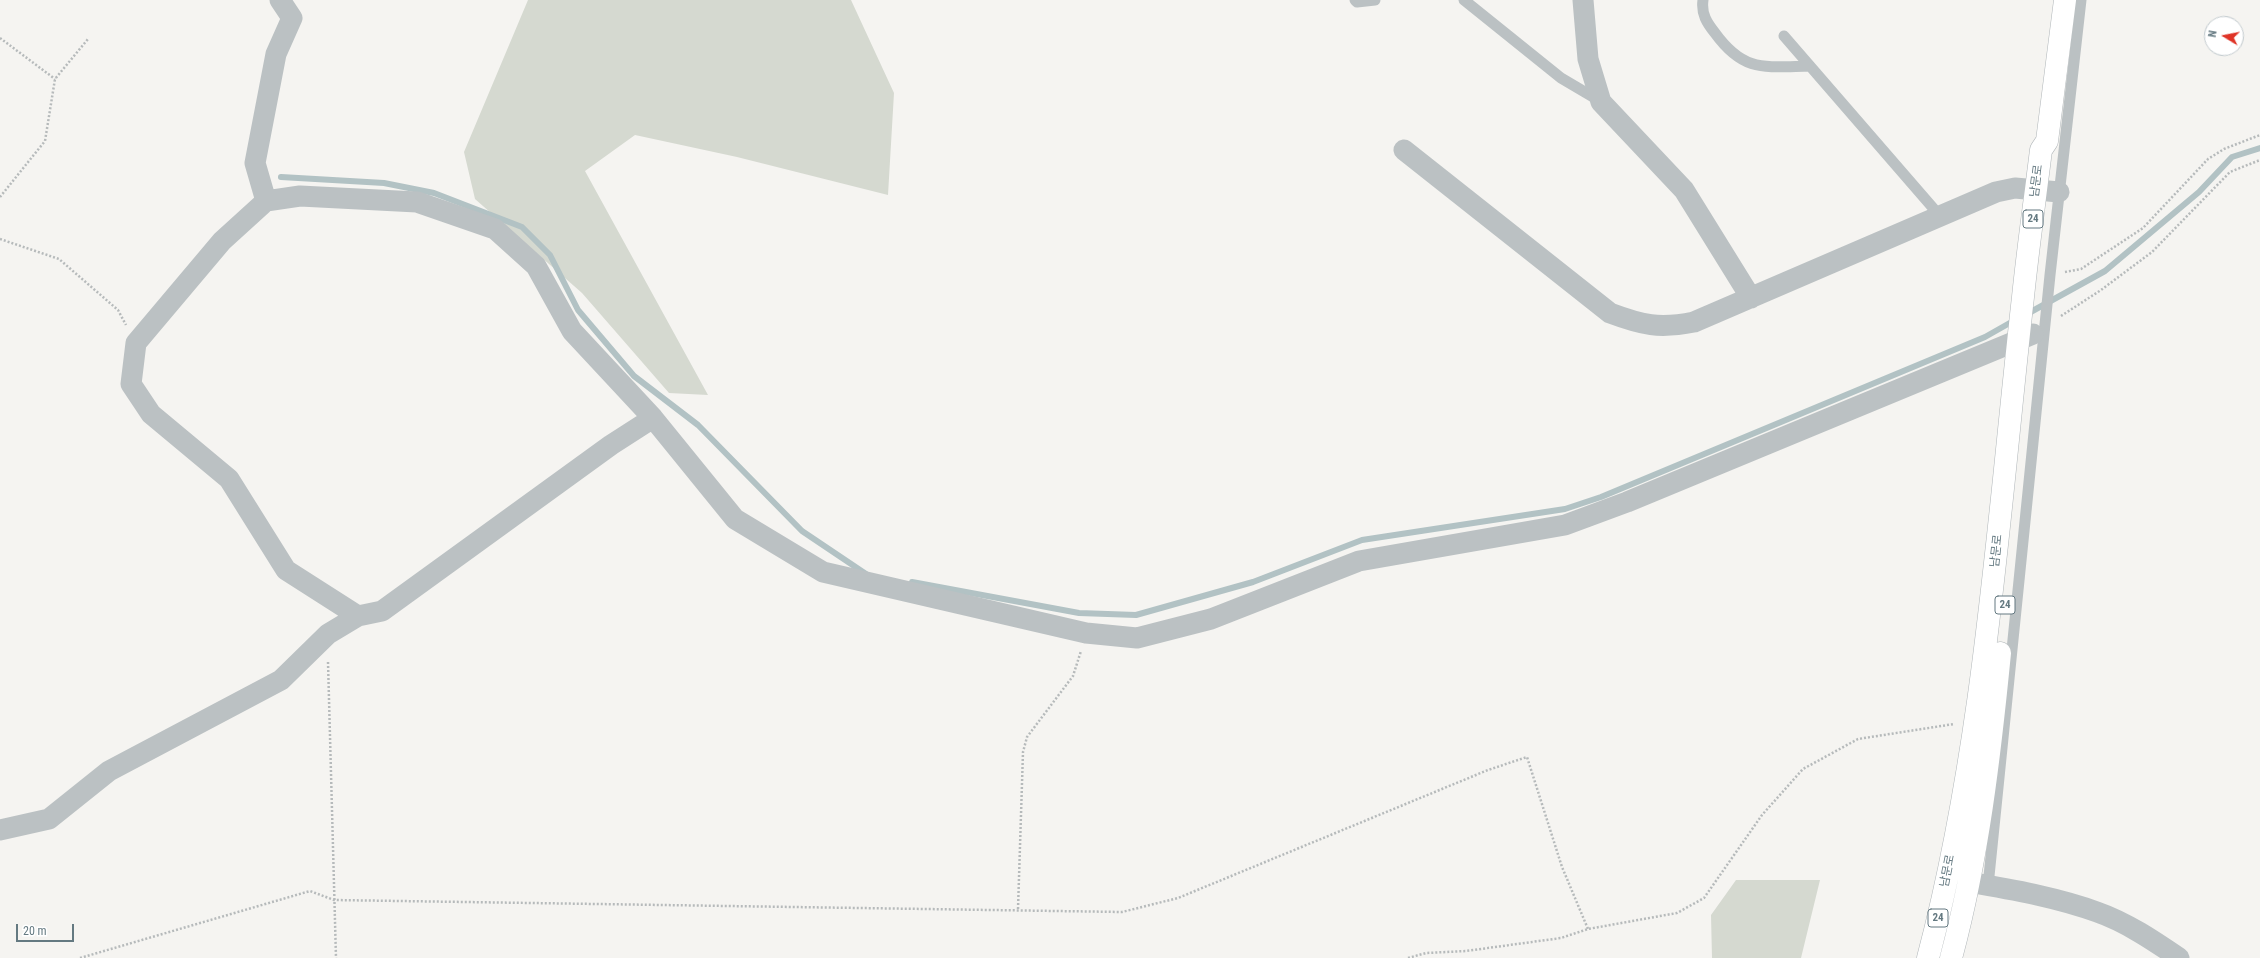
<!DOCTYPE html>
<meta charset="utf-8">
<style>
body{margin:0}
#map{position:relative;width:2260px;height:958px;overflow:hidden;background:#f5f4f1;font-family:"Roboto Condensed",sans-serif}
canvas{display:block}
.north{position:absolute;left:2204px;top:16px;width:40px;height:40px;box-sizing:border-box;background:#fff;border:1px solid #c1c9cd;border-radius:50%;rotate:280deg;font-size:11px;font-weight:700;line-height:16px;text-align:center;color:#647981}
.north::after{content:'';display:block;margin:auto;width:14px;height:18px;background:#df3427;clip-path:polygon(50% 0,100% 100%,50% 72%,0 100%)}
.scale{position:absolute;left:16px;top:924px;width:58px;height:18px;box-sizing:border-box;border:2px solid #647981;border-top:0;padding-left:5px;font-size:12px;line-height:14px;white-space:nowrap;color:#647981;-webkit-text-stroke:3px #fff;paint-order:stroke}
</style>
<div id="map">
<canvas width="2260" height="958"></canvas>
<div class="north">N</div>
<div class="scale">20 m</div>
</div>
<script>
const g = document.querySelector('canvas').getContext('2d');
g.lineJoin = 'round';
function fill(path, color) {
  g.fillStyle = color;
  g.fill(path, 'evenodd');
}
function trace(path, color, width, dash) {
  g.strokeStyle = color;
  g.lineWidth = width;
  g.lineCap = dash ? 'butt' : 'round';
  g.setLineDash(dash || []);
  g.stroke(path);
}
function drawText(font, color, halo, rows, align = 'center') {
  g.font = font + ' "Roboto Condensed","Noto Sans KR",sans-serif';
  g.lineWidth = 4;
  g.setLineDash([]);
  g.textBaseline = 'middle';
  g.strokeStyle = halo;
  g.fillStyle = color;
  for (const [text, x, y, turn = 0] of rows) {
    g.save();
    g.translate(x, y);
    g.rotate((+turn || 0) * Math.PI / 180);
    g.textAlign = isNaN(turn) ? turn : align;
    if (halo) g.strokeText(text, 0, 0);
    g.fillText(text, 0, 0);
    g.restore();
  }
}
const green = new Path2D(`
 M 528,0 L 851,0 L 894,93 L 888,195 L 737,157 L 635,135 L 585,171 L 708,395 L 669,393 L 582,293 L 475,199 L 464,152 Z
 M 1736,880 L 1820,880 L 1801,958 L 1712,958 L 1711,915 Z`);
const stream = new Path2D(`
 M 281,177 L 384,183 L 434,193 L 522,227 L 550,255 L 578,310 L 634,376 L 698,425 L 802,531 L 866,574
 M 2027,314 L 2105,271 L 2199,192 L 2232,157 L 2260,148
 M 912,582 L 1079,613 L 1136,615 L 1253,582 L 1362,540 L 1565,509 L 1601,497 L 1985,337 L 2015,320`);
const path = new Path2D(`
 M 0,38 L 55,79
 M 0,197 L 45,141 L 55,79 L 88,39
 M 0,239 L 59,259 L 118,310 L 126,325
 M 2065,272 L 2081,269 L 2143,228 L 2208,159 L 2224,149 L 2260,135
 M 2061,316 L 2101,290 L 2152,252 L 2230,172 L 2260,160
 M 328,662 L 336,958
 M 1018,909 L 1023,752 L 1027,737 L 1073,676 L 1081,651
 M 80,958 L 310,891 L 334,900 L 1122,912 L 1178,898 L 1488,770 L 1527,757 L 1562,867 L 1588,929
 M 1408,958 L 1426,953 L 1466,951 L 1561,938 L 1588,929 L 1677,913 L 1704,898 L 1762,815 L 1803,769 L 1858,739 L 1954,724`);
const lane = new Path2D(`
 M 1355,0 L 1357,2 L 1375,0
 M 1464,0 L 1561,78 L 1600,101
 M 1703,0 C 1701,14 1707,23 1715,33 C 1744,73 1765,67 1810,66
 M 1784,36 L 1940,216
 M 1988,886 L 2050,275 L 2081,0`);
const street = new Path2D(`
 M 1583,0 L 1588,59 L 1601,102 L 1684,190 L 1751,298
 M 1404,150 L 1610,313 C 1642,325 1659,329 1694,322 L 1996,192 L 2015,188 L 2059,192
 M 266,201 L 255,163 L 276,54 L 292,18 L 280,0
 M 358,616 L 286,570 L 229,479 L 151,414 L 131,384 L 136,343 L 222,241 L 266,201 L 300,196 L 417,202 L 495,229 L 536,266 L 572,331 L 653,418
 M 0,830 L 49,819 L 109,771 L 281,680 L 328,634 L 358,616 L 382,611 L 611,445 L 653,418 L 735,519 L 823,572 L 1086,633 L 1137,638 L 1211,619 L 1359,561 L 1565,525 L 1627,502 L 2033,334
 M 1952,879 C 2000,888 2051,895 2097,912 C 2126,922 2154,941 2179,958`);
const primary = new Path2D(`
 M 1928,958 C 1985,742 1998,518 2023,297 C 2028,248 2035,199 2041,150 L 2047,141 L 2065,0
 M 1951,958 C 1978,858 1990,755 2000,653`);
const shields = [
 [2033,219,20],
 [2005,605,20],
 [1938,918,20]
];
const shieldNames = [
 ["24",2033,219],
 ["24",2005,605],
 ["24",1938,918]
];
const streetNames = [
 ["남문로",2037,181,-83],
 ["남문로",1997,551,-84],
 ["남문로",1948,871,-79]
];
fill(green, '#d5d9d0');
trace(stream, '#b2c2c4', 6);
trace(primary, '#afb5b8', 23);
trace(path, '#b6babb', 2.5, [2, 2]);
trace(lane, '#bbc1c3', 11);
trace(street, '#bbc1c3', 21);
trace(primary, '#fff', 22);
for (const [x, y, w] of shields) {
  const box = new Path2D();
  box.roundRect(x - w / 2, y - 9, w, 18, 3);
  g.fillStyle = '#fff';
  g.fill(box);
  trace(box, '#647981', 1);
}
drawText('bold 11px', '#647981', null, shieldNames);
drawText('12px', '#647981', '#fff', streetNames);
</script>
